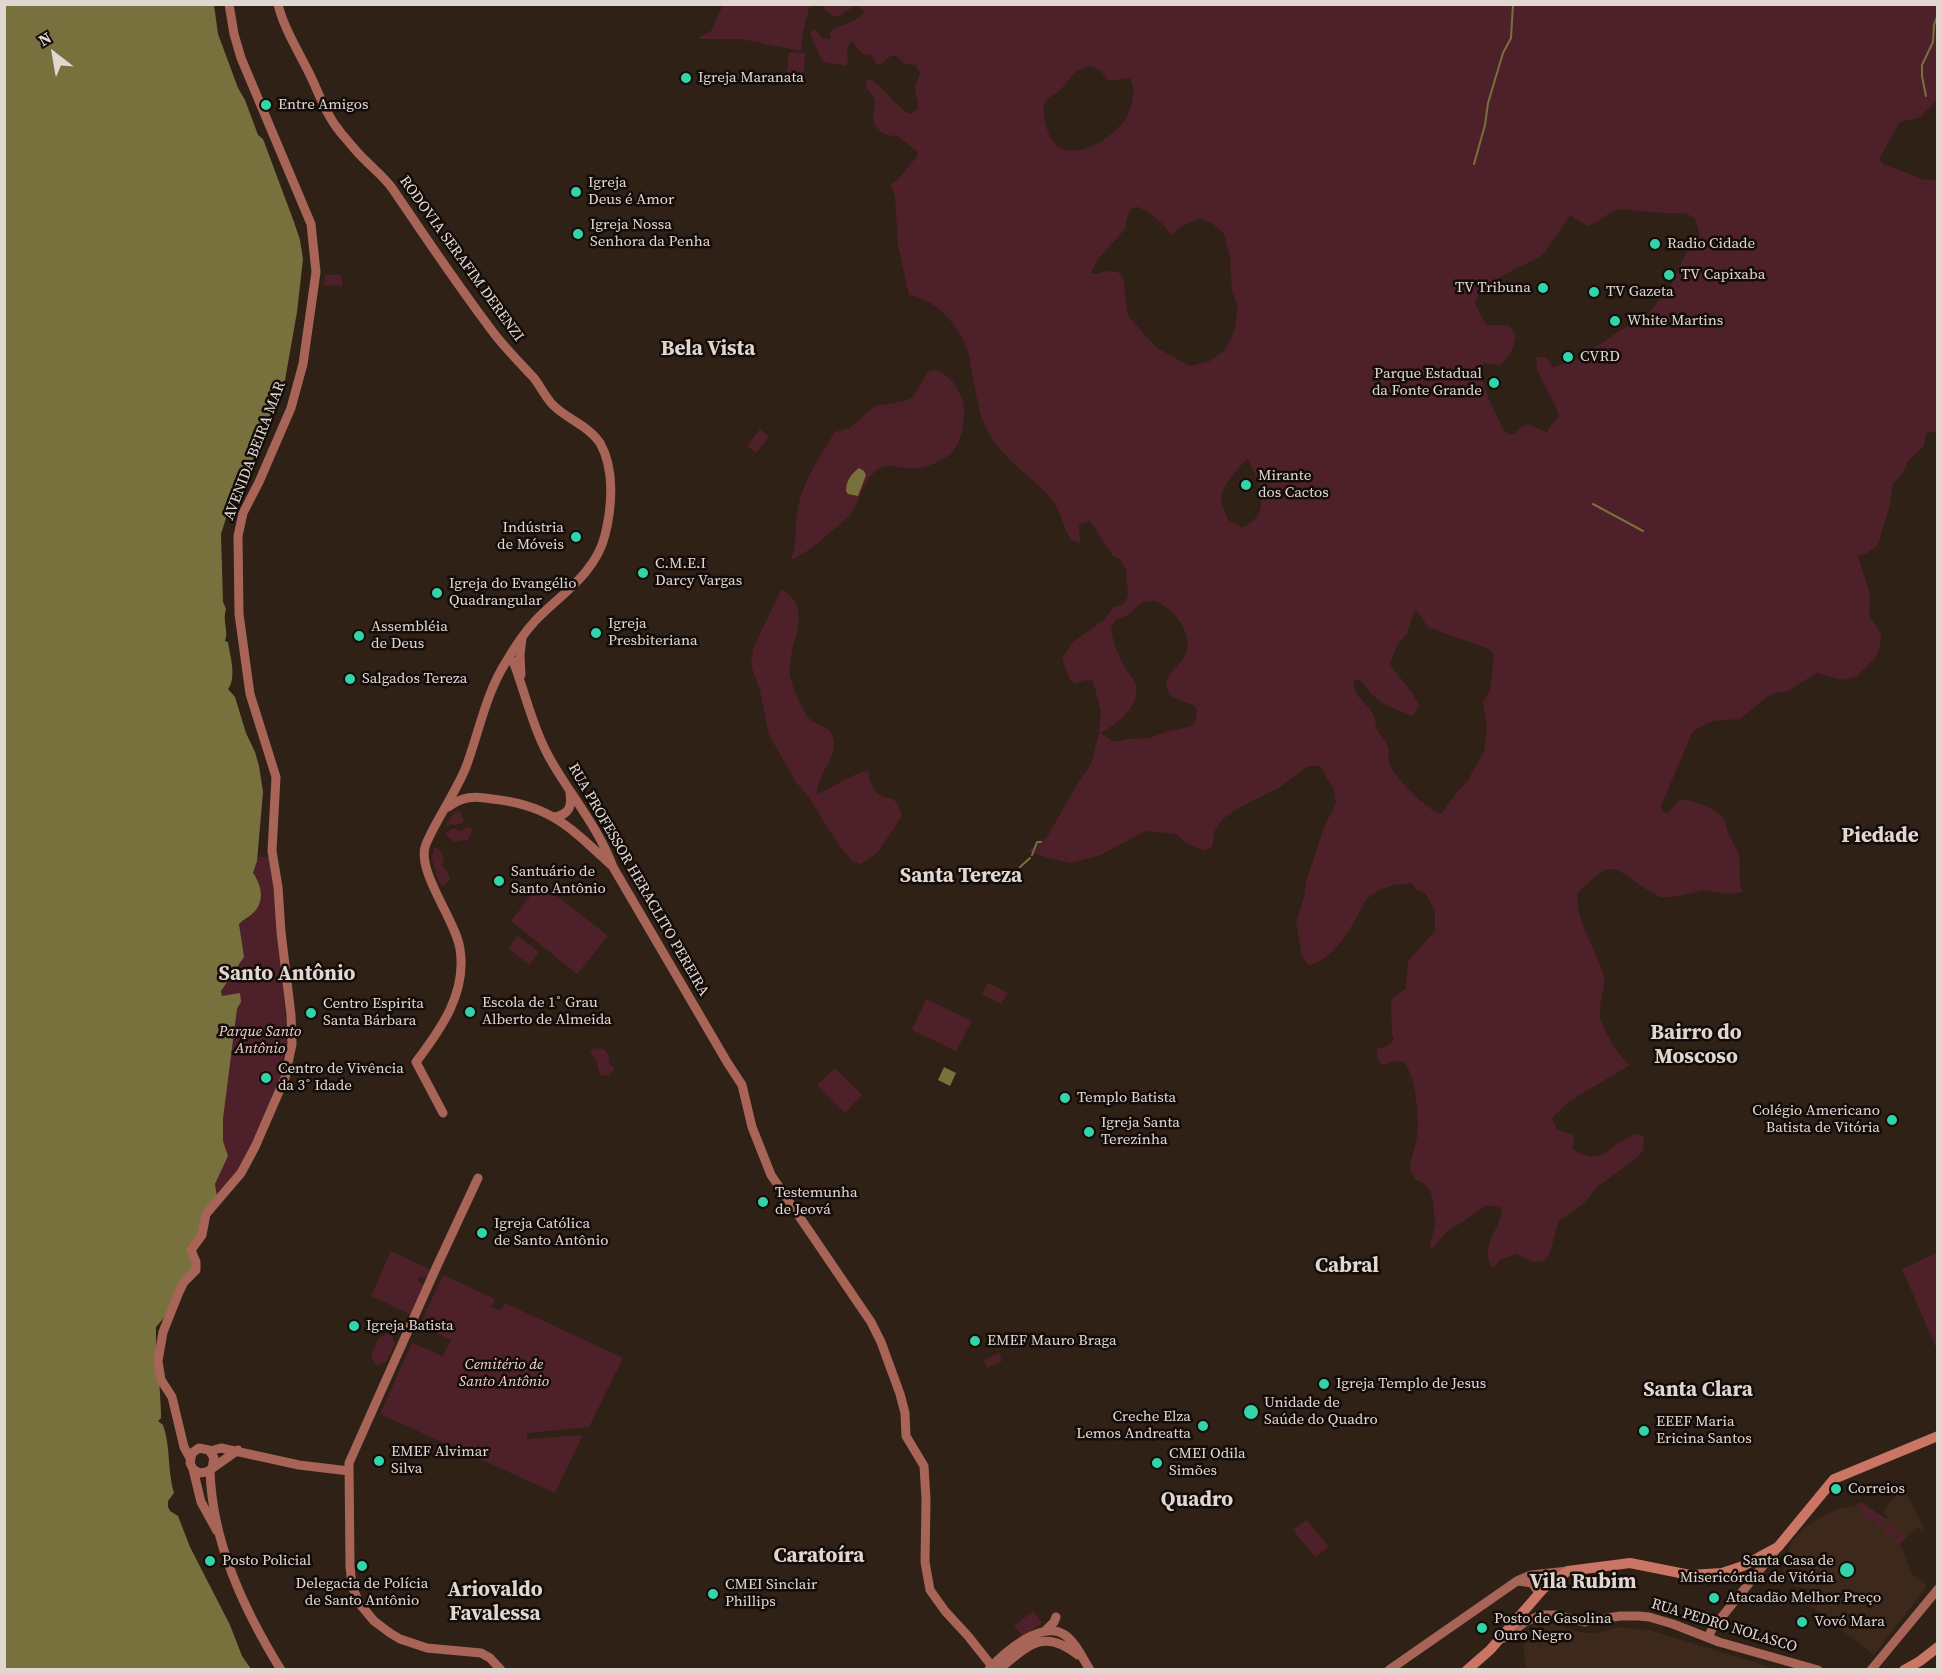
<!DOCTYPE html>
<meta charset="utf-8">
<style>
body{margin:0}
#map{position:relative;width:1942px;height:1674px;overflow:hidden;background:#302117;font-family:"Source Serif 4",serif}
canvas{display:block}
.frame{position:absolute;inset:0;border:6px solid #e1d7d1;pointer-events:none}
.north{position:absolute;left:24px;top:24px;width:60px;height:60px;-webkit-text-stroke:4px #130c08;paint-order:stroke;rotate:329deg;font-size:16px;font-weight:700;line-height:24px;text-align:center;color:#e1d7d1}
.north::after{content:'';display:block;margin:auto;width:21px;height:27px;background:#e1d7d1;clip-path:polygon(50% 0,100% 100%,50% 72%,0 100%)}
</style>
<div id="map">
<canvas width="1942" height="1674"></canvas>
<div class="frame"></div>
<div class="north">N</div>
</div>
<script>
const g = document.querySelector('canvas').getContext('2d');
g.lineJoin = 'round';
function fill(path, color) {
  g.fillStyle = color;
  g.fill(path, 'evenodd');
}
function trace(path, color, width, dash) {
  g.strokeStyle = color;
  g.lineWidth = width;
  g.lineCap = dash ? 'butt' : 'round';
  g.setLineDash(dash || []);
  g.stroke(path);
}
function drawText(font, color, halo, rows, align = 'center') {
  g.font = font + ' "Source Serif 4",serif';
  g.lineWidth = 5;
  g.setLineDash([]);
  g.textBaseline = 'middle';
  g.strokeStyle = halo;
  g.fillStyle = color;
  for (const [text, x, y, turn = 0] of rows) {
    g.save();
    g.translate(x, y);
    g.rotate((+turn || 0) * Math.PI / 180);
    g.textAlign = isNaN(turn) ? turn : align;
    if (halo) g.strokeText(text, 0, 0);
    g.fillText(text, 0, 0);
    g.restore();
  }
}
const built = new Path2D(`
 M 1903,1487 L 1925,1530 L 1922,1532 L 1919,1527 L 1900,1543 L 1912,1574 L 1927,1586 L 1874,1655 L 1805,1602 L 1806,1600 L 1810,1600 L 1812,1589 L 1795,1587 L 1785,1577 L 1783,1572 L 1791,1542 L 1804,1528 L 1823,1516 L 1840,1508 L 1855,1506 L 1861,1502 L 1886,1519 L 1888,1517 L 1883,1511 Z
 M 1541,1623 L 1553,1624 L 1583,1633 L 1595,1633 L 1620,1627 L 1649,1630 L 1777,1669 L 1526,1669 L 1523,1644 L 1525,1635 L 1532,1626 Z`);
const green = new Path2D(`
 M 720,5 L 810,5 L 803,31 L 801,51 L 741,39 L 699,39 L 698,38 L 711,31 L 722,7 Z
 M 824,5 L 1937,5 L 1937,100 L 1920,117 L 1900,122 L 1879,159 L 1883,164 L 1922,179 L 1938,181 L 1937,432 L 1927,432 L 1923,447 L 1908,461 L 1903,473 L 1893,484 L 1889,508 L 1878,545 L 1867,553 L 1858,556 L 1870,595 L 1869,615 L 1881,634 L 1880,646 L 1876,657 L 1857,676 L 1843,680 L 1816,673 L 1789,691 L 1777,692 L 1767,697 L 1740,719 L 1713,721 L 1698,728 L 1692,733 L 1661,806 L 1663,811 L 1667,813 L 1680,800 C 1692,800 1710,806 1719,814 C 1726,819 1726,827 1729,835 C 1732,842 1737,848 1739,856 C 1741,869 1737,880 1743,892 L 1730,894 L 1706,890 L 1672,897 L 1660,897 L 1647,890 L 1617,869 L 1608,869 L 1601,872 L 1577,893 C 1576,922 1594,946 1603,972 C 1608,989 1595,1007 1602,1023 C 1608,1038 1618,1055 1630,1065 L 1568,1102 L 1552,1118 L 1557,1129 L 1574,1135 L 1572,1149 C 1606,1170 1609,1141 1638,1134 L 1644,1137 L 1643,1151 L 1633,1161 L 1598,1186 L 1584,1203 L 1559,1221 L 1549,1255 L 1543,1261 L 1534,1262 L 1516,1254 L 1500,1260 L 1495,1267 L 1491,1267 C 1480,1242 1501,1231 1502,1208 L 1487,1205 L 1447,1232 L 1431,1249 C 1429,1241 1434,1233 1435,1225 C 1436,1221 1434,1216 1434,1211 C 1433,1197 1431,1184 1416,1180 L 1410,1170 C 1410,1159 1415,1149 1417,1137 C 1420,1120 1416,1077 1404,1062 L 1397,1061 L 1383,1065 C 1377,1059 1376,1056 1377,1049 L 1387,1046 L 1394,1040 L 1392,1033 L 1391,1002 L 1393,998 L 1406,989 L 1408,961 L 1435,931 L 1435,911 L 1426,894 L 1417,890 L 1411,883 C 1395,884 1380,887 1367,899 C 1363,903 1361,910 1358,915 C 1347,934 1332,960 1309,965 L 1302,956 L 1296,922 L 1304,897 L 1306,882 L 1324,827 L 1336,803 L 1334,790 L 1320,766 L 1308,766 L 1280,787 L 1236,809 L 1223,819 L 1215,830 L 1212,847 L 1204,851 L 1185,842 L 1177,834 L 1145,831 L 1101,855 L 1071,863 L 1048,858 L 1028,851 L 1047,837 L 1078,783 L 1090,766 L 1093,758 L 1096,744 L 1099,734 L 1101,711 L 1093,681 L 1084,680 L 1075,684 L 1069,678 L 1062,658 L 1073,642 L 1104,620 L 1115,606 L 1117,607 L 1125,603 L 1128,596 L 1126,569 L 1120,559 L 1113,556 L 1090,521 L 1079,524 L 1080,543 L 1071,540 C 1062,525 1061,508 1048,495 C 1030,476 1009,463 993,440 C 975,414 976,382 968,352 C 961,327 936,299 909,295 L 898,245 L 895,195 L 890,185 C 901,179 908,166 917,157 L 917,152 L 898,136 C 887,137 875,131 873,118 C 872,112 876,106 875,99 L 866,87 L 865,82 L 870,79 C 886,88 894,106 910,114 L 918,109 C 919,101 915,96 915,88 C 916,83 919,78 920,73 L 916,65 L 905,64 L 896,56 L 892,55 L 880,65 L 875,63 L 872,55 C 859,56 859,47 851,41 L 847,49 L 848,63 L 844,66 C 836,63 830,64 822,61 L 810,33 L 815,29 L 822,38 L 831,39 L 830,33 C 839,22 858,25 864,11 L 857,6 C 849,7 844,15 836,17 L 829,13 L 824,8 ZM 1088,66 C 1099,67 1102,73 1109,81 L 1130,78 C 1137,91 1132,104 1127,117 C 1124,123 1119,126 1115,131 C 1091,152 1053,166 1045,121 C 1044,113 1041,107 1047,100 C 1050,95 1057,94 1061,89 C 1072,78 1071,72 1088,66 ZM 1138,207 C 1151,213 1163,222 1171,235 L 1180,227 L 1201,218 L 1213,224 L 1224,234 L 1230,256 L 1232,292 L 1238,307 L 1234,332 L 1225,350 L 1208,362 L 1189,366 L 1156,347 L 1128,316 L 1123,278 L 1118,272 L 1105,271 L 1098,274 L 1091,273 L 1097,260 L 1126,228 L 1126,221 L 1131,208 ZM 1618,209 L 1664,213 L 1685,213 L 1695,218 L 1700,236 L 1685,255 L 1671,285 L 1650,312 L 1616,333 L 1579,359 L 1553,367 L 1546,357 L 1537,357 C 1532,372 1557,401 1559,418 L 1552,424 L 1547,432 C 1538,431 1532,422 1523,426 C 1518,428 1516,433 1511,435 L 1504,431 L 1488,397 L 1478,367 C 1485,362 1491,364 1499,366 C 1511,358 1513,348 1516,335 L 1508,325 L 1487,325 L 1482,318 L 1475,303 C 1482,283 1519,267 1538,258 L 1545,252 L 1570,215 L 1588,226 C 1600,222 1607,213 1618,209 ZM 1247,459 C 1255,469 1263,494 1261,506 C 1260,516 1251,524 1242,527 L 1228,520 C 1226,514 1222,507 1221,501 C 1220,486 1238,469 1247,459 ZM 1154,601 C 1173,608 1193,631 1186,653 C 1182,665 1162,675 1167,689 C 1171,700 1185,701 1195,706 C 1198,714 1197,719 1192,726 L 1165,732 L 1150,738 L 1128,739 L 1119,741 L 1112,741 L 1100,733 C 1118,724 1146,702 1133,679 C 1131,676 1129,674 1127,671 C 1119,659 1113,642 1111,627 L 1116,620 L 1128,615 L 1142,602 ZM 1414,611 L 1417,611 L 1428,627 L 1489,649 L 1494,655 L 1490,691 L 1483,702 L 1487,726 L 1484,752 L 1471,774 L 1469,780 L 1457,792 L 1442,813 L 1438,814 C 1421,803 1403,786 1392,769 C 1387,763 1390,754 1388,747 C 1386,740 1382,737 1378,732 C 1375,726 1376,720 1373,714 C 1366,701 1352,697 1354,680 L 1359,680 C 1365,685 1371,694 1376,698 C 1387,707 1400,711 1413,716 L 1419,706 C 1415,693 1398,677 1390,664 L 1397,645 L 1407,634 Z
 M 789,52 L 805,53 L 803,81 L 786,80 Z
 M 325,275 L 341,275 L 343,285 L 341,286 L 324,285 Z
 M 935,370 C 947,374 955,382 960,394 C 966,407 964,416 962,430 C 959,457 930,470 904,468 C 894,467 887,463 878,469 C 862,481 862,497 852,512 C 849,517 843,521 839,525 C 824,538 810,551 791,560 C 797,544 795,529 797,513 C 802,482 819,458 835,432 L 850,428 L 875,406 L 905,401 L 913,397 L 928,372 Z
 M 760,429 L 769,437 L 756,453 L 747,446 Z
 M 781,590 C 817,606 786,648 790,675 C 792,686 803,715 812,721 C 820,727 830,726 833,737 C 838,754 825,765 820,780 C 818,784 817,789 817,794 C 833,788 854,772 869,771 C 868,781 873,792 882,796 C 888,799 892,797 896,802 C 899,806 900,811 902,816 L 878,852 L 861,864 L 853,862 L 838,844 L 810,799 L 796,782 L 769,735 L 760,691 L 751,665 L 753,649 Z
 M 455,812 L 460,812 L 464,820 L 462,823 L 455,825 L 451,824 L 447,826 L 446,824 Z
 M 469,827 L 473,829 L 467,841 L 462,840 L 454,842 L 446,835 L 447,832 L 454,828 L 459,831 Z
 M 434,848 L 437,848 L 441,852 L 444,860 L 441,866 C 447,869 449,873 450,880 L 443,887 L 441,885 L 435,873 L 436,871 L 432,859 Z
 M 257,857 L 269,857 L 276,896 L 285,982 L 283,989 L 288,1039 L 283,1059 L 285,1069 L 240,1170 L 217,1196 L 215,1184 L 228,1156 L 223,1141 L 223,1119 L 237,1009 L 240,1005 L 221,996 C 221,984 235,975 240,963 C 244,952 240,936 239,924 L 249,916 L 257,879 L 253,873 Z
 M 540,883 L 608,936 L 577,974 L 511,921 Z
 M 518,936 L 539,952 L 529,965 L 508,948 Z
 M 988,983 L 1008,993 L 1001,1004 L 982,994 Z
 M 926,999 L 972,1021 L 956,1051 L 912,1030 Z
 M 598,1048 C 610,1050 608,1056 610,1065 L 615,1068 L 609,1076 L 600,1075 L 596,1060 L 590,1053 L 592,1049 Z
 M 835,1068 L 862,1095 L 845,1113 L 817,1085 Z
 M 391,1251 L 435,1272 L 431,1280 L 420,1276 L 418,1281 L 429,1286 L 414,1316 L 371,1296 Z
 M 1937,1253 L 1937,1350 L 1902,1269 Z
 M 443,1275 L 495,1299 L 491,1307 L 500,1311 L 505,1303 L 623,1358 L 589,1427 L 527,1433 L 527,1439 L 583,1435 L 555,1493 L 380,1414 L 412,1343 L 443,1356 L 451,1340 L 420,1325 Z
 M 388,1334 L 392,1336 L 395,1344 L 386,1362 L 376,1366 L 371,1355 L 379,1338 Z
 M 999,1353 L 1002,1361 L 987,1368 L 984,1360 Z
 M 1861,1502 L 1886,1519 L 1879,1528 L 1877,1527 L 1878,1525 L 1870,1518 L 1868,1521 L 1862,1515 L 1864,1512 L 1861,1509 L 1859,1511 L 1856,1506 Z
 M 1307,1520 L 1329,1547 L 1315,1557 L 1293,1530 Z
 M 1890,1523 L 1907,1537 L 1897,1545 L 1893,1541 L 1898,1537 L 1896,1532 L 1892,1532 L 1891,1535 L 1893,1534 L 1895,1535 L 1891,1538 L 1882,1531 Z
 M 1033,1611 L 1042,1623 L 1023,1637 L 1014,1626 Z`);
const water = new Path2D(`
 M 5,5 L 214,5 L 218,34 L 238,88 L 245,100 L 258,135 L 263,139 L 294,222 L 300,240 L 303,259 L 297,312 L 285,380 L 276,403 L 273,406 L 269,429 L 250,467 L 240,481 L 239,494 L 228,512 L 221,534 L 223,602 L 226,609 C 222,620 229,631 225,641 L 228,642 C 230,656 237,678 228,689 L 235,697 L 246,733 L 255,752 L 259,766 L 263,792 L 257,861 L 253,873 C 261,884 265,900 255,911 C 251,916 244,919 239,924 L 244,957 L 221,991 L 222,996 L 240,993 L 241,1002 L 237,1009 L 223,1119 L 223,1141 L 228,1156 L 215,1184 L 217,1196 C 204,1207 206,1228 195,1241 L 195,1263 L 167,1314 L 156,1327 L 156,1369 L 159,1377 L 161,1412 L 161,1418 L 158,1421 L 163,1425 C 171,1447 167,1470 174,1493 L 168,1501 L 168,1507 L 170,1511 L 178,1516 L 190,1547 L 230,1625 L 242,1656 L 251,1669 L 5,1670 Z
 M 859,468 L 864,471 L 866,475 L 858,496 L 848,494 L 846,491 C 846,481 851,474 859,468 Z
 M 944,1067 L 956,1073 L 950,1086 L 938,1080 Z`);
const stream = new Path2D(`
 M 1926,96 L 1922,76 L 1922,65 L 1933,42 L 1934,25 L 1938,14
 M 1474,164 L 1485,125 L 1488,103 L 1503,53 L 1511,38 L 1513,4
 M 1593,504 L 1643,531
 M 1032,855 L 1037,842 L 1041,842
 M 1020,867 L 1030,858`);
const secondary = new Path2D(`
 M 278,4 C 283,26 296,47 306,67 C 318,89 324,113 341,133 C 349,142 357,153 366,161 C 375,170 384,177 392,188 C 426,238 459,288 496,336 C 508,351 521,364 534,378 C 540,386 545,396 552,404 C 566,419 588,425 600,443 C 615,469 612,507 605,535 C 596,573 560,595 535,621 C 524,633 514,648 506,662 C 486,693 479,732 466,767 C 455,794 437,818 426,844 C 415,870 456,920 460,949 C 467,993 441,1029 416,1062 L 443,1113
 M 509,658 L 513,661 C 526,695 534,733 553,764 C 573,798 599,829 613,867 L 727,1062 L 742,1085 L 752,1127 L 771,1175 L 871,1322 L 881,1342 L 900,1394 L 905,1413 L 906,1436 L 924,1466 L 926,1499 L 925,1562 L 930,1590 L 945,1611 L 968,1636 L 995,1670
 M 521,675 L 520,655 L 522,638
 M 448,807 C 463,796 474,796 492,799 C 550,805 570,827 611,865
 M 555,817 C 569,814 572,807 570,793
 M 478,1178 L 436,1268 L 349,1463 L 350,1566 L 352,1586 L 359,1603 L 374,1621 L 390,1633 L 400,1639 L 427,1648 L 481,1653 L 490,1658 L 501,1670
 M 210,1451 L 221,1448 L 299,1465 L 349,1471
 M 190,1458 L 184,1447 L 172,1397 L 161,1380 L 158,1361 L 163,1332 L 179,1292 L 184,1282 L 196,1270 L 196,1262 L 191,1250 L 202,1235 L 206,1214 L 241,1173 L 255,1147 L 285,1078 L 292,1044 L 291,1015 L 281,932 L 278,887 L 272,851 L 276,777 L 250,694 L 239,614 L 238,536 L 243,513 L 259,482 L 291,408 L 303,364 L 316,272 L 311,224 L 241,58 L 234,34 L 229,4
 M 212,1468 L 214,1458 L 209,1450 L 199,1448 L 192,1453 L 190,1463 L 193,1469 L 201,1502 L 217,1531
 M 193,1469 L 199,1473 L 207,1472 L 238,1450
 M 210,1470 C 212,1542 244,1610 281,1670
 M 1519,1581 L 1532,1583 L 1539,1593
 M 1045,1631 L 1054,1622 L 1056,1617
 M 1504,1638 L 1525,1622 L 1541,1615 L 1557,1615 L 1584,1622 L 1620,1616 L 1638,1616 L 1649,1617 L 1673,1624 L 1719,1642 L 1818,1670
 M 1708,1638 L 1712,1629 L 1776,1550
 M 989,1669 C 1005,1652 1042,1619 1065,1635 C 1076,1643 1083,1659 1090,1670
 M 998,1670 C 1028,1646 1043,1627 1078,1655
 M 1389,1670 L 1517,1581 L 1531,1575 L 1568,1571
 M 1871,1670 L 1938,1589`);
const primary = new Path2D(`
 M 1467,1670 L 1490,1650 L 1543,1589 L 1568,1571 L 1630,1563 L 1690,1575 L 1722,1573 L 1743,1566 L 1778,1547 L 1834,1479 L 1938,1436
 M 1904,1670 L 1920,1661 L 1938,1647`);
const markers = [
 [686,78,6,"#32d4a9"],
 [266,105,6,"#32d4a9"],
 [576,192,6,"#32d4a9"],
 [578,234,6,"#32d4a9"],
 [1655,244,6,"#32d4a9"],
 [1669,275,6,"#32d4a9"],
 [1543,288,6,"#32d4a9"],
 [1594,292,6,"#32d4a9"],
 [1615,321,6,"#32d4a9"],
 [1568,357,6,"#32d4a9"],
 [1494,383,6,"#32d4a9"],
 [1246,485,6,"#32d4a9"],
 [576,537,6,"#32d4a9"],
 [643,573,6,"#32d4a9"],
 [437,593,6,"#32d4a9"],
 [596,633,6,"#32d4a9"],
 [359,636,6,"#32d4a9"],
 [350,679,6,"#32d4a9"],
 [499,881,6,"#32d4a9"],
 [470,1012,6,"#32d4a9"],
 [311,1013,6,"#32d4a9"],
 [266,1078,6,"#32d4a9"],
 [1065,1098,6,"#32d4a9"],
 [1892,1120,6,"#32d4a9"],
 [1089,1132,6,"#32d4a9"],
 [763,1202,6,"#32d4a9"],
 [482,1233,6,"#32d4a9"],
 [354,1326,6,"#32d4a9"],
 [975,1341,6,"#32d4a9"],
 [1324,1384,6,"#32d4a9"],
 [1251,1412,8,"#32d4a9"],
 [1203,1426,6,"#32d4a9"],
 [1644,1431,6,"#32d4a9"],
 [379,1461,6,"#32d4a9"],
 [1157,1463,6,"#32d4a9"],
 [1836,1489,6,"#32d4a9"],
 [210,1561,6,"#32d4a9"],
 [362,1566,6,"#32d4a9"],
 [1847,1570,8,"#32d4a9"],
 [713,1594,6,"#32d4a9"],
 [1714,1598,6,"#32d4a9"],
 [1802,1622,6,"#32d4a9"],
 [1482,1628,6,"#32d4a9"]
];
const poiNames = [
 ["Igreja Maranata",698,78],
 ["Entre Amigos",278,105],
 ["Igreja",588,183],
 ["Deus é Amor",588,200],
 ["Igreja Nossa",590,225],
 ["Senhora da Penha",590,242],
 ["Radio Cidade",1667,244],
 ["TV Capixaba",1681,275],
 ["TV Tribuna",1531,288,"right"],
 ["TV Gazeta",1606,292],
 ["White Martins",1627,321],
 ["CVRD",1580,357],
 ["Parque Estadual",1482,374,"right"],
 ["da Fonte Grande",1482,391,"right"],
 ["Mirante",1258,476],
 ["dos Cactos",1258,493],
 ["Indústria",564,528,"right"],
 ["de Móveis",564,545,"right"],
 ["C.M.E.I",655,564],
 ["Darcy Vargas",655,581],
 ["Igreja do Evangélio",449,584],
 ["Quadrangular",449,601],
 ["Igreja",608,624],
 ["Presbiteriana",608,641],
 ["Assembléia",371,627],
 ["de Deus",371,644],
 ["Salgados Tereza",362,679],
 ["Santuário de",511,872],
 ["Santo Antônio",511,889],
 ["Escola de 1˚ Grau",482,1003],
 ["Alberto de Almeida",482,1020],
 ["Centro Espirita",323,1004],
 ["Santa Bárbara",323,1021],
 ["Centro de Vivência",278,1069],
 ["da 3˚ Idade",278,1086],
 ["Templo Batista",1077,1098],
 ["Colégio Americano",1880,1111,"right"],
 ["Batista de Vitória",1880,1128,"right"],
 ["Igreja Santa",1101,1123],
 ["Terezinha",1101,1140],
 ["Testemunha",775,1193],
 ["de Jeová",775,1210],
 ["Igreja Católica",494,1224],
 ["de Santo Antônio",494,1241],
 ["Igreja Batista",366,1326],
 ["EMEF Mauro Braga",987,1341],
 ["Igreja Templo de Jesus",1336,1384],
 ["Unidade de",1264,1403],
 ["Saúde do Quadro",1264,1420],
 ["Creche Elza",1191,1417,"right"],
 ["Lemos Andreatta",1191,1434,"right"],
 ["EEEF Maria",1656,1422],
 ["Ericina Santos",1656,1439],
 ["EMEF Alvimar",391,1452],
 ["Silva",391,1469],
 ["CMEI Odila",1169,1454],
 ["Simões",1169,1471],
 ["Correios",1848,1489],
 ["Posto Policial",222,1561],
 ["Santa Casa de",1834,1561,"right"],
 ["Misericórdia de Vitória",1834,1578,"right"],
 ["Delegacia de Polícia",362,1584,"center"],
 ["de Santo Antônio",362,1601,"center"],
 ["CMEI Sinclair",725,1585],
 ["Phillips",725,1602],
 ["Atacadão Melhor Preço",1726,1598],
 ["Posto de Gasolina",1494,1619],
 ["Ouro Negro",1494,1636],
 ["Vovó Mara",1814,1622]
];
const streetNames = [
 ["RODOVIA SERAFIM DERENZI",461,259,54],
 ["AVENIDA BEIRA MAR",255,451,-69],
 ["RUA PROFESSOR HERACLITO PEREIRA",638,880,60],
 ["RUA PEDRO NOLASCO",1724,1626,17]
];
const parkNames = [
 ["Parque Santo",260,1032],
 ["Antônio",260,1049],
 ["Cemitério de",504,1365],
 ["Santo Antônio",504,1382]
];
const districtNames = [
 ["Bela Vista",708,350],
 ["Piedade",1880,837],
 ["Santa Tereza",961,877],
 ["Santo Antônio",287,975],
 ["Bairro do",1696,1034],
 ["Moscoso",1696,1058],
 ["Cabral",1347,1267],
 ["Santa Clara",1698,1391],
 ["Quadro",1197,1501],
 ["Caratoíra",819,1557],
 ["Vila Rubim",1583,1583],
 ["Ariovaldo",495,1591],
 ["Favalessa",495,1615]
];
fill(built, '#3d291b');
fill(green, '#4e2029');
fill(water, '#78703d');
trace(stream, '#78703d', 2);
trace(secondary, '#a76457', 9);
trace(primary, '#cb7564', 10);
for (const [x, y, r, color] of markers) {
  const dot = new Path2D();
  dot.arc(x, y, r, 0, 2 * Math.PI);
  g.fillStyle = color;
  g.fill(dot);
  trace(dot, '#130c08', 2);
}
drawText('15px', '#e1d7d1', '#130c08', poiNames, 'left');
drawText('15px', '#e1d7d1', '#130c08', streetNames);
drawText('italic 15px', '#f5d2d6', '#130c08', parkNames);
drawText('bold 21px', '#e1d7d1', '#130c08', districtNames);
</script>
